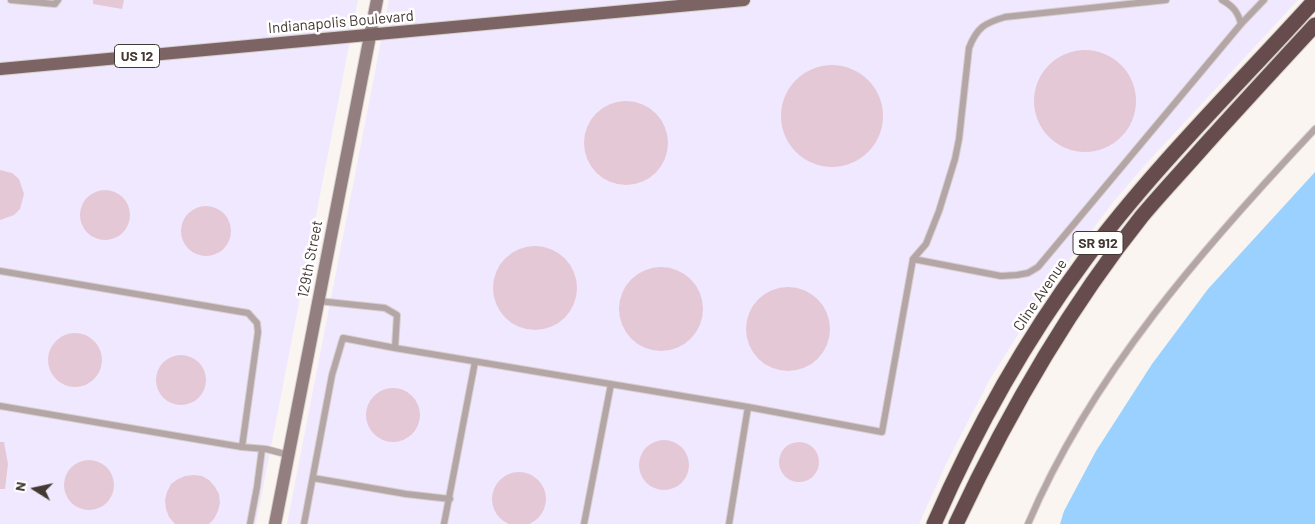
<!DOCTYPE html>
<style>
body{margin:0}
#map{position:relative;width:1315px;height:524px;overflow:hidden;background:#fbf5f2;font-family:Barlow,sans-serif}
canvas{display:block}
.north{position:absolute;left:10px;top:464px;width:50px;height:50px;-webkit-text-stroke:4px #fff;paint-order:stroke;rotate:280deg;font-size:14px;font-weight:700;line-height:20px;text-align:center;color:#433832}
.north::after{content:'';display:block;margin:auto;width:18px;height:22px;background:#433832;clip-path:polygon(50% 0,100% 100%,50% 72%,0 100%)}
</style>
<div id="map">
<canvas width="1315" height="524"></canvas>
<div class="north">N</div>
</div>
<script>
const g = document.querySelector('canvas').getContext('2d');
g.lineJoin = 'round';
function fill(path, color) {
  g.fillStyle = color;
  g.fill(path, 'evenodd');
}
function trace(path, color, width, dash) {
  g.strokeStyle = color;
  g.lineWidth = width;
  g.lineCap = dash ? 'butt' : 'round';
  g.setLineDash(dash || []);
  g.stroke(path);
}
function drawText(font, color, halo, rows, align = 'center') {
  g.font = font + ' Barlow,sans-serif';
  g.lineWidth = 5;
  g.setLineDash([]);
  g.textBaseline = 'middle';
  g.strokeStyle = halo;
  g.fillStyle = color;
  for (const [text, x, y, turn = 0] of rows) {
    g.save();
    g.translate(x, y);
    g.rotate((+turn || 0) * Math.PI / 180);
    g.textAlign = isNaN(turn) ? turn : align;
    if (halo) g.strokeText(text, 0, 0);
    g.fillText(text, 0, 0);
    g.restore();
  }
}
const industrial = new Path2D(`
 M 0,0 L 358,0 L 256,524 L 0,524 Z
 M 389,0 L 1298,0 L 1144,166 L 1114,201 L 1055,279 L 1024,325 L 990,379 L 947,462 L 919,524 L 287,524 Z`);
const water = new Path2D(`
 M 1315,172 L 1315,524 L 1060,524 L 1064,511 L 1096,451 L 1152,364 L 1208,289 Z`);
const building = new Path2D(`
 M 93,0 L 124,0 L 122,9 L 93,4 Z
 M1034 101a51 51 0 1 1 102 0a51 51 0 1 1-102 0Z
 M781 116a51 51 0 1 1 102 0a51 51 0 1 1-102 0Z
 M584 143a42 42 0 1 1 84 0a42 42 0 1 1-84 0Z
 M 0,170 L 12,173 L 19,179 L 24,194 L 20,209 L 14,215 L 0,220 Z
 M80 215a25 25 0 1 1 50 0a25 25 0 1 1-50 0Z
 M181 231a25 25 0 1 1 50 0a25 25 0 1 1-50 0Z
 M493 288a42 42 0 1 1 84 0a42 42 0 1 1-84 0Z
 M619 309a42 42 0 1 1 84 0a42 42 0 1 1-84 0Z
 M746 329a42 42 0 1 1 84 0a42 42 0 1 1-84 0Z
 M48 360a27 27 0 1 1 54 0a27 27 0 1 1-54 0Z
 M156 380a25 25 0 1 1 50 0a25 25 0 1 1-50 0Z
 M366 415a27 27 0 1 1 54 0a27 27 0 1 1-54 0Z
 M639 465a25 25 0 1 1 50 0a25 25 0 1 1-50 0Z
 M779 462a20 20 0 1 1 40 0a20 20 0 1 1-40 0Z
 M 0,442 L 4,442 L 8,464 L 5,489 L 0,489 Z
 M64 485a25 25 0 1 1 50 0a25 25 0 1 1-50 0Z
 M492 499a27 27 0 1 1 54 0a27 27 0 1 1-54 0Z
 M 194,475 L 202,476 L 209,480 L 215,487 L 219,494 L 220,503 L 218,511 L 214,519 L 209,524 L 175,524 L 169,517 L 166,509 L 165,500 L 167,492 L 171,484 L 178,479 L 185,476 Z`);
const lane = new Path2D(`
 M 11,0 L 55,4 L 58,0
 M 1222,0 C 1233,6 1238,12 1241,24
 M 913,259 L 926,244 L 939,211 L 955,159 L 959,139 L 969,48 C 977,27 985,23 1005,17 L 1166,0
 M 0,271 L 248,313 L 257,323 L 258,332 L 242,447
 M 318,301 L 385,308 L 397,315 L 395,348 L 748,407 L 729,524
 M 0,406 L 242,447 L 266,449 L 289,455
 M 748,407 L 882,432 L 913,259 L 1001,276 L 1017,275 L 1028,273 L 1038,267 L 1241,24 L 1264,0
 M 313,478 L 406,494 L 450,499
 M 250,524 L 257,487 L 262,449
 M 304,524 L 332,375 L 343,338 L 395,348
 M 444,524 L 475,362
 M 584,524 L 611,384
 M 1028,524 C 1091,375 1205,246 1315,129`);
const secondary = new Path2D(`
 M 275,524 L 377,0`);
const primary = new Path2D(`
 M 0,69 L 744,0`);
const highway = new Path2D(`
 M 934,524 C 974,432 1024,342 1084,261 C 1153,168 1237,86 1315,0
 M 956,524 C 1007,415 1067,310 1142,216 C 1162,192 1184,169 1205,145 C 1241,105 1278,65 1315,25`);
const shields = [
 [137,56,45],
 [1098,243,50]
];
const shieldNames = [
 ["US 12",137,56],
 ["SR 912",1098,243]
];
const streetNames = [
 ["Indianapolis Boulevard",341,22,-5],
 ["129th Street",310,259,-79],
 ["Cline Avenue",1040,295,-56]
];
fill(industrial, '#f0e8fe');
fill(water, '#9ad1fe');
fill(building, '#e5c8d6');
trace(lane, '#d6cfcc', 8);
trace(secondary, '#d6cfcc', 14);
trace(primary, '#d6cfcc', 14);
trace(highway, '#d6cfcc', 17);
trace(lane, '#b4a5a6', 6);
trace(secondary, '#937f7f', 12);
trace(primary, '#7c6364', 12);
trace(highway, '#674c4d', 15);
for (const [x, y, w] of shields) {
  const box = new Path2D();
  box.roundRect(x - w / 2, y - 11.5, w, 23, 4);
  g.fillStyle = '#fff';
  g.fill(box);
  trace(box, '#433832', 1);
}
drawText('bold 14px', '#433832', null, shieldNames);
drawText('15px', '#433832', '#fff', streetNames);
</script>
